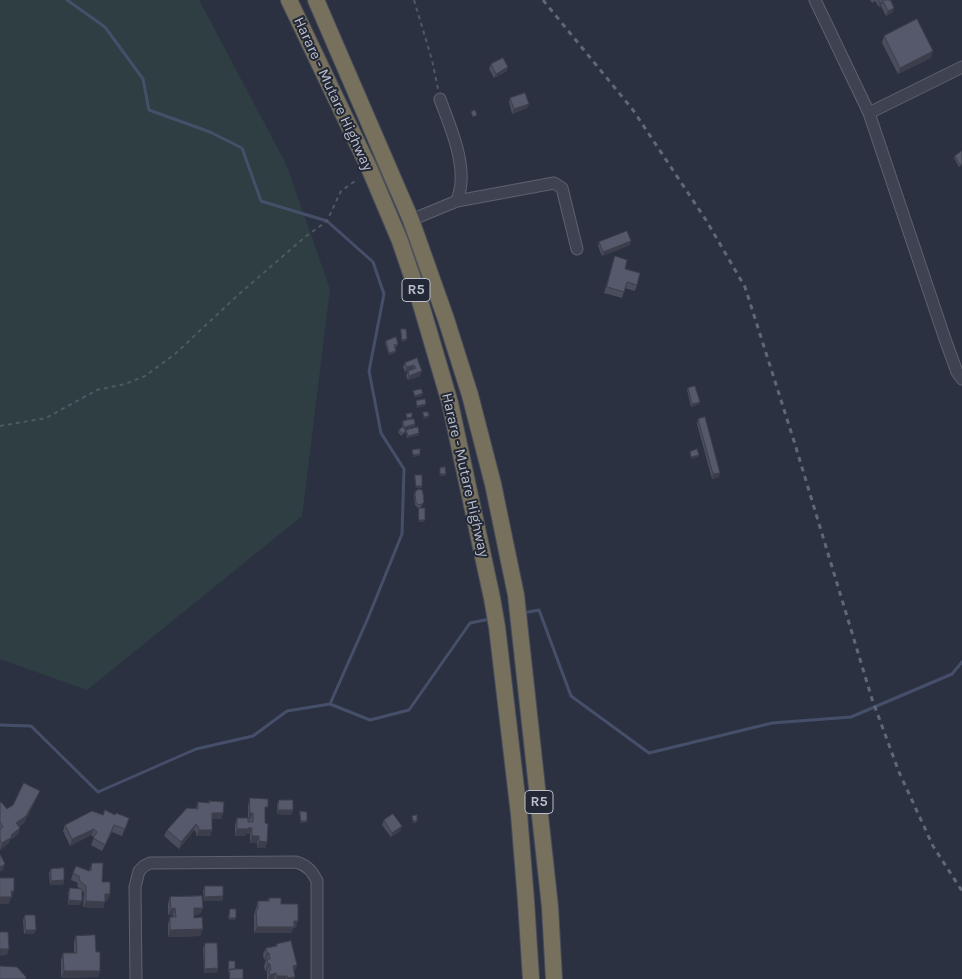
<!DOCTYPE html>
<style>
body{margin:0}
canvas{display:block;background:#2b3141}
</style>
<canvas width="962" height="979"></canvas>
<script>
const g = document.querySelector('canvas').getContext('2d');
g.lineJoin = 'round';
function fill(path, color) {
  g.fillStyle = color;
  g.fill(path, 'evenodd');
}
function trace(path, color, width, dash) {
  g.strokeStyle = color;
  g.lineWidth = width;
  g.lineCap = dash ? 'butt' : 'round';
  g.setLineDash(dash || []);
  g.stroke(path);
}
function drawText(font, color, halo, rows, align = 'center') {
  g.font = font + ' Karla,sans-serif';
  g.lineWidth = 4;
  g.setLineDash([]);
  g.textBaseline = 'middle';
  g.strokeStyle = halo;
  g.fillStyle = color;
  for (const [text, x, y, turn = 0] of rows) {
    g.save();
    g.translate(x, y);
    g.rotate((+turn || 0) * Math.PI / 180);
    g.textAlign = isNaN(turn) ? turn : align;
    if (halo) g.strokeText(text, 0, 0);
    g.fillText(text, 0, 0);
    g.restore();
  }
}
const green = new Path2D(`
 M 0,0 L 199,0 L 286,164 L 330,289 L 302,516 L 87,690 L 0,659 Z`);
const stream = new Path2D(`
 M 67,0 L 105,27 L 143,79 L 149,110 L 210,132 L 242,148 L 261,201 L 327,221 L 373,262 L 384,294 L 369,371 L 381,433 L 404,469 L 402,534 L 368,618 L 330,704
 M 523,613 L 539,610 L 571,696 L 649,753 L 772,723 L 851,717 L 952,674 L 962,662
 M 0,725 L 31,726 L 98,792 L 196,749 L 253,736 L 287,711 L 330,704 L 370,720 L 409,710 L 470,623 L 490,619`);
const path = new Path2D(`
 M 414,0 L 432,60 L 438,89
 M 0,426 L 46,418 L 97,390 L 125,384 L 145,376 L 175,354 L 238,295 L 305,237 L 327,221 L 341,191 L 358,179`);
const minor = new Path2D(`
 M 815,0 L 869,113 L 945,339 L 957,372 L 962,379
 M 869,113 L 962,67
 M 457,201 L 554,183 L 562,188 L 577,249
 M 411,220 L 457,201 C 459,194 461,188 461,182 C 463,155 449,124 440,99
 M 136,979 L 135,887 L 139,871 L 144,866 L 150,863 L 296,862 C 307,865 312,871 317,881 L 317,979`);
const highway = new Path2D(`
 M 289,0 L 370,170 L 400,241 L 417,291 L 450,403 L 492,598 L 497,627 L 519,814 L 526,901 L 531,979
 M 316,0 L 411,220 L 446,319 L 470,395 L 493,484 L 516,595 L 550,907 L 554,979`);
const rail = new Path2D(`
 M 543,0 L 633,110 L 706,220 L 745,287 L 794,441 L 872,699 L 899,772 L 933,846 L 962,891`);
const wall = new Path2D(`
 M 870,0 L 891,0 L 894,8 L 893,12 L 886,16 L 881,6 L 879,7 L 875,1 L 872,3 Z
 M 884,36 L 931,58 L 898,74 L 882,43 Z
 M 491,64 L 507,71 L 494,78 L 489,69 Z
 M 510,98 L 529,104 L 527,108 L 512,114 L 509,102 Z
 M 962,151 L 962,165 L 959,167 L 954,158 L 955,156 Z
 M 599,242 L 630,245 L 602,256 L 598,246 Z
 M 615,256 L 637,285 L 635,291 L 625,288 L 622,298 L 604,293 Z
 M 386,341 L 398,344 L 397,346 L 395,347 L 395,353 L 389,355 L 385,343 Z
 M 417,358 L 420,376 L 408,380 L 406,376 L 408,371 L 413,369 L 405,372 L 403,367 L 405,363 Z
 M 688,388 L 700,402 L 699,404 L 691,407 L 687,390 Z
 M 698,419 L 719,477 L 712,479 L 697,424 Z
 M 403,421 L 415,424 L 415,426 L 404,429 L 406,431 L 406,430 L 419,435 L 407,438 L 406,432 L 401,436 L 398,432 L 399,430 L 403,427 L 402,424 Z
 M 415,492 L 424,502 L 421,507 L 418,508 L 415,505 L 414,495 Z
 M 37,797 L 24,823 L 19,826 L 18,834 L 10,840 L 9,843 L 0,850 L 0,803 L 7,809 Z
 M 250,798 L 265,814 L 265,823 L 267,842 L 265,848 L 257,848 L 257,843 L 250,843 L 250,834 L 246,834 L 245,836 L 235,836 L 235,825 L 237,818 L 248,818 L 248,805 Z
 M 279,800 L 293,810 L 291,815 L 277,814 L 277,804 Z
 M 198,802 L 223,813 L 221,819 L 212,819 L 212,830 L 210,836 L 196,836 L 196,832 L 194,830 L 179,849 L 164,836 L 167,830 L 196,808 Z
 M 103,815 L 115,815 L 129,818 L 122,836 L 112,832 L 102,851 L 91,845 L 94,837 L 91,835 L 70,846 L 63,831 L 65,825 Z
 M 384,820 L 402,826 L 400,831 L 391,837 L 382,825 Z
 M 92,863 L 110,894 L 107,901 L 105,900 L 103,908 L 83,907 L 84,892 L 82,891 L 80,905 L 68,905 L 68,893 L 70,888 L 80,889 L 77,886 L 78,883 L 71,880 L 73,873 L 89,871 Z
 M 51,869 L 64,880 L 63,885 L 50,885 L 49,873 Z
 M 205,886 L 223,896 L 222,901 L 204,901 L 203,891 Z
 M 170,897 L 203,908 L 200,914 L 194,915 L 194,918 L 203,929 L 200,936 L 168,937 L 168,924 L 170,917 L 173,917 L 173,915 L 168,915 L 168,904 Z
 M 269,898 L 281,904 L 296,928 L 293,928 L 291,933 L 254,933 L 254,915 L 258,901 L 268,901 Z
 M 25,915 L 34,934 L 24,934 L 23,920 Z
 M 76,936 L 100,971 L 98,977 L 61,978 L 61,960 L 63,953 L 74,953 L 74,942 Z
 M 205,943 L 218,968 L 217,973 L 204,973 L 203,948 Z
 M 277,944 L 297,965 L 294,972 L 295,977 L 294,979 L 267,979 L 267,970 L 265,971 L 264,966 L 266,960 L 266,959 L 264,960 L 263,954 L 266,948 L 276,946 Z
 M 229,961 L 235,969 L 243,979 L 229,979 L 229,972 L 228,972 L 228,964 Z`);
const shadedWall = new Path2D(`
 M 883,1 L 881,6 L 879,7 L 880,3 Z
 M 894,8 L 893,12 L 886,16 L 888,11 Z
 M 933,51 L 931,58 L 898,74 L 900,68 Z
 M 508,67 L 507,71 L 494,78 L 496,74 Z
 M 529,104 L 527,108 L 512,114 L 514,109 Z
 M 631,241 L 630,245 L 602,256 L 603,252 Z
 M 407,339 L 406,341 L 401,342 L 402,340 Z
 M 396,351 L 395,353 L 389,355 L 389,353 Z
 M 414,365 L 413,369 L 405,372 L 407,367 Z
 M 422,371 L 420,376 L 408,380 L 409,376 Z
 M 423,393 L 422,396 L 414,398 L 415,396 Z
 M 700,402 L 699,404 L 691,407 L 692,404 Z
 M 426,404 L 425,406 L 416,408 L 417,406 Z
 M 429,416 L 428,418 L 423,419 L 424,417 Z
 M 412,417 L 411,419 L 406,420 L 407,418 Z
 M 415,424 L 415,426 L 403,429 L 404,427 Z
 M 419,433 L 419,435 L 407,438 L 408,436 Z
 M 420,454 L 420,456 L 412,457 L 413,455 Z
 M 699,455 L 698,457 L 691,459 L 691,457 Z
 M 720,473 L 719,477 L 712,479 L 713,474 Z
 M 440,474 L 446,474 L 445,476 L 439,476 Z
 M 416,486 L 422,486 L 422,488 L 415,488 Z
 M 419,520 L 425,520 L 424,522 L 418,522 Z
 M 40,791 L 24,823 L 14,830 L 16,823 Z
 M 278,810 L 293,810 L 291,815 L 277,814 Z
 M 212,813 L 223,813 L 221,819 L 210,819 Z
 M 250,813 L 253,813 L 250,819 L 248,819 Z
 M 301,821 L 307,821 L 306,823 L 300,823 Z
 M 413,821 L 417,821 L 416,823 L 412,823 Z
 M 196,824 L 194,830 L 179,849 L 181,842 Z
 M 114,825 L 112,832 L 102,851 L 105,845 Z
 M 402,826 L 400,831 L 391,837 L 392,833 Z
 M 20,828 L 18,834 L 10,840 L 9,843 L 0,850 L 2,843 Z
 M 248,828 L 252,828 L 250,834 L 246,834 L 245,836 L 235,836 L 237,829 Z
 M 94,829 L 91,835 L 70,846 L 72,839 Z
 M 199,830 L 212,830 L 210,836 L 196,836 Z
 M 252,836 L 259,836 L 257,843 L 250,843 Z
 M 259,841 L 267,842 L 265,848 L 257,848 Z
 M 5,864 L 3,870 L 0,872 L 0,867 Z
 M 64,880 L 63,885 L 50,885 L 51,881 Z
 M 11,891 L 14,891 L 9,904 L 0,904 L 0,897 Z
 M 105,894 L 110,894 L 107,901 L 103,900 Z
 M 223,896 L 222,901 L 204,901 L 205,897 Z
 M 69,900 L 82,901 L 80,905 L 68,905 Z
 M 86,901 L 105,902 L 103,908 L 83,907 Z
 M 175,908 L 173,915 L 168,915 L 171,909 Z
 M 194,908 L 203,908 L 200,914 L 192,915 Z
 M 229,918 L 236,918 L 235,920 L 229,920 Z
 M 294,921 L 298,921 L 296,928 L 293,928 L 291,933 L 254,933 L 257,927 Z
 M 203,929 L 200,936 L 168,937 L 170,930 Z
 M 26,930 L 36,930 L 34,934 L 24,934 Z
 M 0,949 L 9,949 L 7,955 L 0,956 Z
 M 267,953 L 269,953 L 266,959 L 264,960 Z
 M 268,964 L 270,964 L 267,970 L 265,971 Z
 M 297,965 L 294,972 L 291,973 L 293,966 Z
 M 218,968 L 217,973 L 204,973 L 205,969 Z
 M 64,971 L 100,971 L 98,977 L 61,978 Z
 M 276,973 L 274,979 L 268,979 L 270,975 Z
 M 277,976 L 287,976 L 286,979 L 276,979 Z
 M 295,977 L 294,979 L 287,979 L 287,978 Z`);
const building = new Path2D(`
 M 879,0 L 890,0 L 894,8 L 888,11 L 883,1 L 880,3 Z
 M 917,19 L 933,51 L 900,68 L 884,36 Z
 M 503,58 L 508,67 L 496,74 L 491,64 Z
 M 525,93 L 529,104 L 514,109 L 510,98 Z
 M 475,110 L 477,115 L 473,117 L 471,112 Z
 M 962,151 L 962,164 L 960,165 L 955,156 Z
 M 627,231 L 631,241 L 603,252 L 599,242 Z
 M 615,256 L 627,260 L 625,269 L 640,273 L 637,285 L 627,282 L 624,292 L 607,287 Z
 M 401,329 L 406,329 L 407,339 L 402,340 Z
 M 396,337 L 398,344 L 394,345 L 396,351 L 389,353 L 386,341 Z
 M 417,358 L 422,371 L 409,376 L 408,371 L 416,368 L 414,365 L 407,367 L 405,363 Z
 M 695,386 L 700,402 L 692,404 L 688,388 Z
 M 421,389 L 423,393 L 415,396 L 413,391 Z
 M 425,399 L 426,404 L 417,406 L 416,401 Z
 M 423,412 L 428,412 L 429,416 L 424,417 Z
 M 412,413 L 412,417 L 407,418 L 406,414 Z
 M 705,417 L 720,473 L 713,474 L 698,419 Z
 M 414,419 L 415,424 L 404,427 L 403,421 Z
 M 403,427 L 406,431 L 402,434 L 399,430 Z
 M 418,427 L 419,433 L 408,436 L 406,430 Z
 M 420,449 L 420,454 L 413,455 L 412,450 Z
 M 697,449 L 699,455 L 691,457 L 690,452 Z
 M 445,467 L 446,474 L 440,474 L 440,468 Z
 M 415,475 L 422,475 L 422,486 L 416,486 Z
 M 419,489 L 422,490 L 423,493 L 424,502 L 422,504 L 419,505 L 416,503 L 415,492 Z
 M 419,508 L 425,508 L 425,520 L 419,520 Z
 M 24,783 L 40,791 L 26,816 L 16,823 L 20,828 L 11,835 L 12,837 L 2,843 L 0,840 L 0,829 L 3,827 L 0,822 L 0,803 L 1,802 L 7,809 L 13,805 Z
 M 250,798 L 268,799 L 268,807 L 265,807 L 265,823 L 268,824 L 267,842 L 259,841 L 259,836 L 252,836 L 252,828 L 248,828 L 248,829 L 237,829 L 237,818 L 248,818 L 248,822 L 253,822 L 253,813 L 250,813 Z
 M 279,800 L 293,800 L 293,810 L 278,810 Z
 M 209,801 L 224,802 L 223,813 L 212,813 L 212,830 L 199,830 L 198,826 L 196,824 L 181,842 L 167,830 L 187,808 L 198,809 L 198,802 L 209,803 Z
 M 105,810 L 115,815 L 116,813 L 129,818 L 125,829 L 114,825 L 105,845 L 93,838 L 97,832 L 94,829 L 72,839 L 65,825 L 92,811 L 103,815 Z
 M 300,811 L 307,812 L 307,821 L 301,821 Z
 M 393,814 L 402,826 L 392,833 L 384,820 Z
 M 417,815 L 417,821 L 413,821 L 412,816 Z
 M 0,854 L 5,864 L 0,867 Z
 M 92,863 L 103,863 L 102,882 L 110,882 L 110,894 L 105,894 L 105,902 L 86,901 L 86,886 L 79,880 L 80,877 L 73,873 L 76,866 L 89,871 L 91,870 Z
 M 64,868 L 64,880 L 51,881 L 51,869 Z
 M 0,878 L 14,878 L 14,891 L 11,891 L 12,897 L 0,897 Z
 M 205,886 L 223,886 L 223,896 L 205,897 Z
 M 70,888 L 82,889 L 82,901 L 69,900 Z
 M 202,896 L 203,908 L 194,908 L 194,918 L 202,917 L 203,929 L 170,930 L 170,917 L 176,917 L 175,908 L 171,909 L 170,897 Z
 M 269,898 L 281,898 L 281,904 L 298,904 L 298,921 L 294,921 L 294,927 L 257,927 L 256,909 L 258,909 L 258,901 L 269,901 Z
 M 230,909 L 236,909 L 236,918 L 229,918 Z
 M 25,915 L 35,915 L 36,930 L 26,930 Z
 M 0,932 L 8,932 L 9,949 L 0,949 Z
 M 95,935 L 96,952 L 100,952 L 100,971 L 64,971 L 63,953 L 77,953 L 76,936 Z
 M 291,941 L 297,965 L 293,966 L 295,977 L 287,978 L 287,976 L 277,976 L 276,973 L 270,975 L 269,970 L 271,970 L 270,964 L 268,964 L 267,959 L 270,959 L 269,953 L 267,953 L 266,948 L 277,946 L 277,944 Z
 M 205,943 L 217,943 L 218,968 L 205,969 Z
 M 229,961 L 235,961 L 235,969 L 229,970 Z
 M 0,966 L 17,967 L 26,977 L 26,979 L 0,979 Z
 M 230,969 L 243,969 L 243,979 L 230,979 Z`);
const shields = [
 [416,290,28],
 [539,802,28]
];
const shieldNames = [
 ["R5",416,290],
 ["R5",539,802]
];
const streetNames = [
 ["Harare - Mutare Highway",333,94,65],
 ["Harare - Mutare Highway",465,475,77]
];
fill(green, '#2e3e43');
trace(stream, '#454f69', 3);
trace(minor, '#5d616e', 13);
trace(highway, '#494e5b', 18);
trace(path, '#4d5b60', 2, [4, 4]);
trace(minor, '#3f4351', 11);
trace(highway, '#76705d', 16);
trace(rail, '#626777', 3, [5, 5]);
fill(wall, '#494d5c');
fill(shadedWall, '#3c3e4b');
fill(building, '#55596b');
trace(building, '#3c3e4b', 1);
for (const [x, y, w] of shields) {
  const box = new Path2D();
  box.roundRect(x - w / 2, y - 11.5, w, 23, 4);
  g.fillStyle = '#232836';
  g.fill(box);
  trace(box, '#bcbfcb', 1);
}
drawText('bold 14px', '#bcbfcb', null, shieldNames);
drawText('15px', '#bcbfcb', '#232836', streetNames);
</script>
